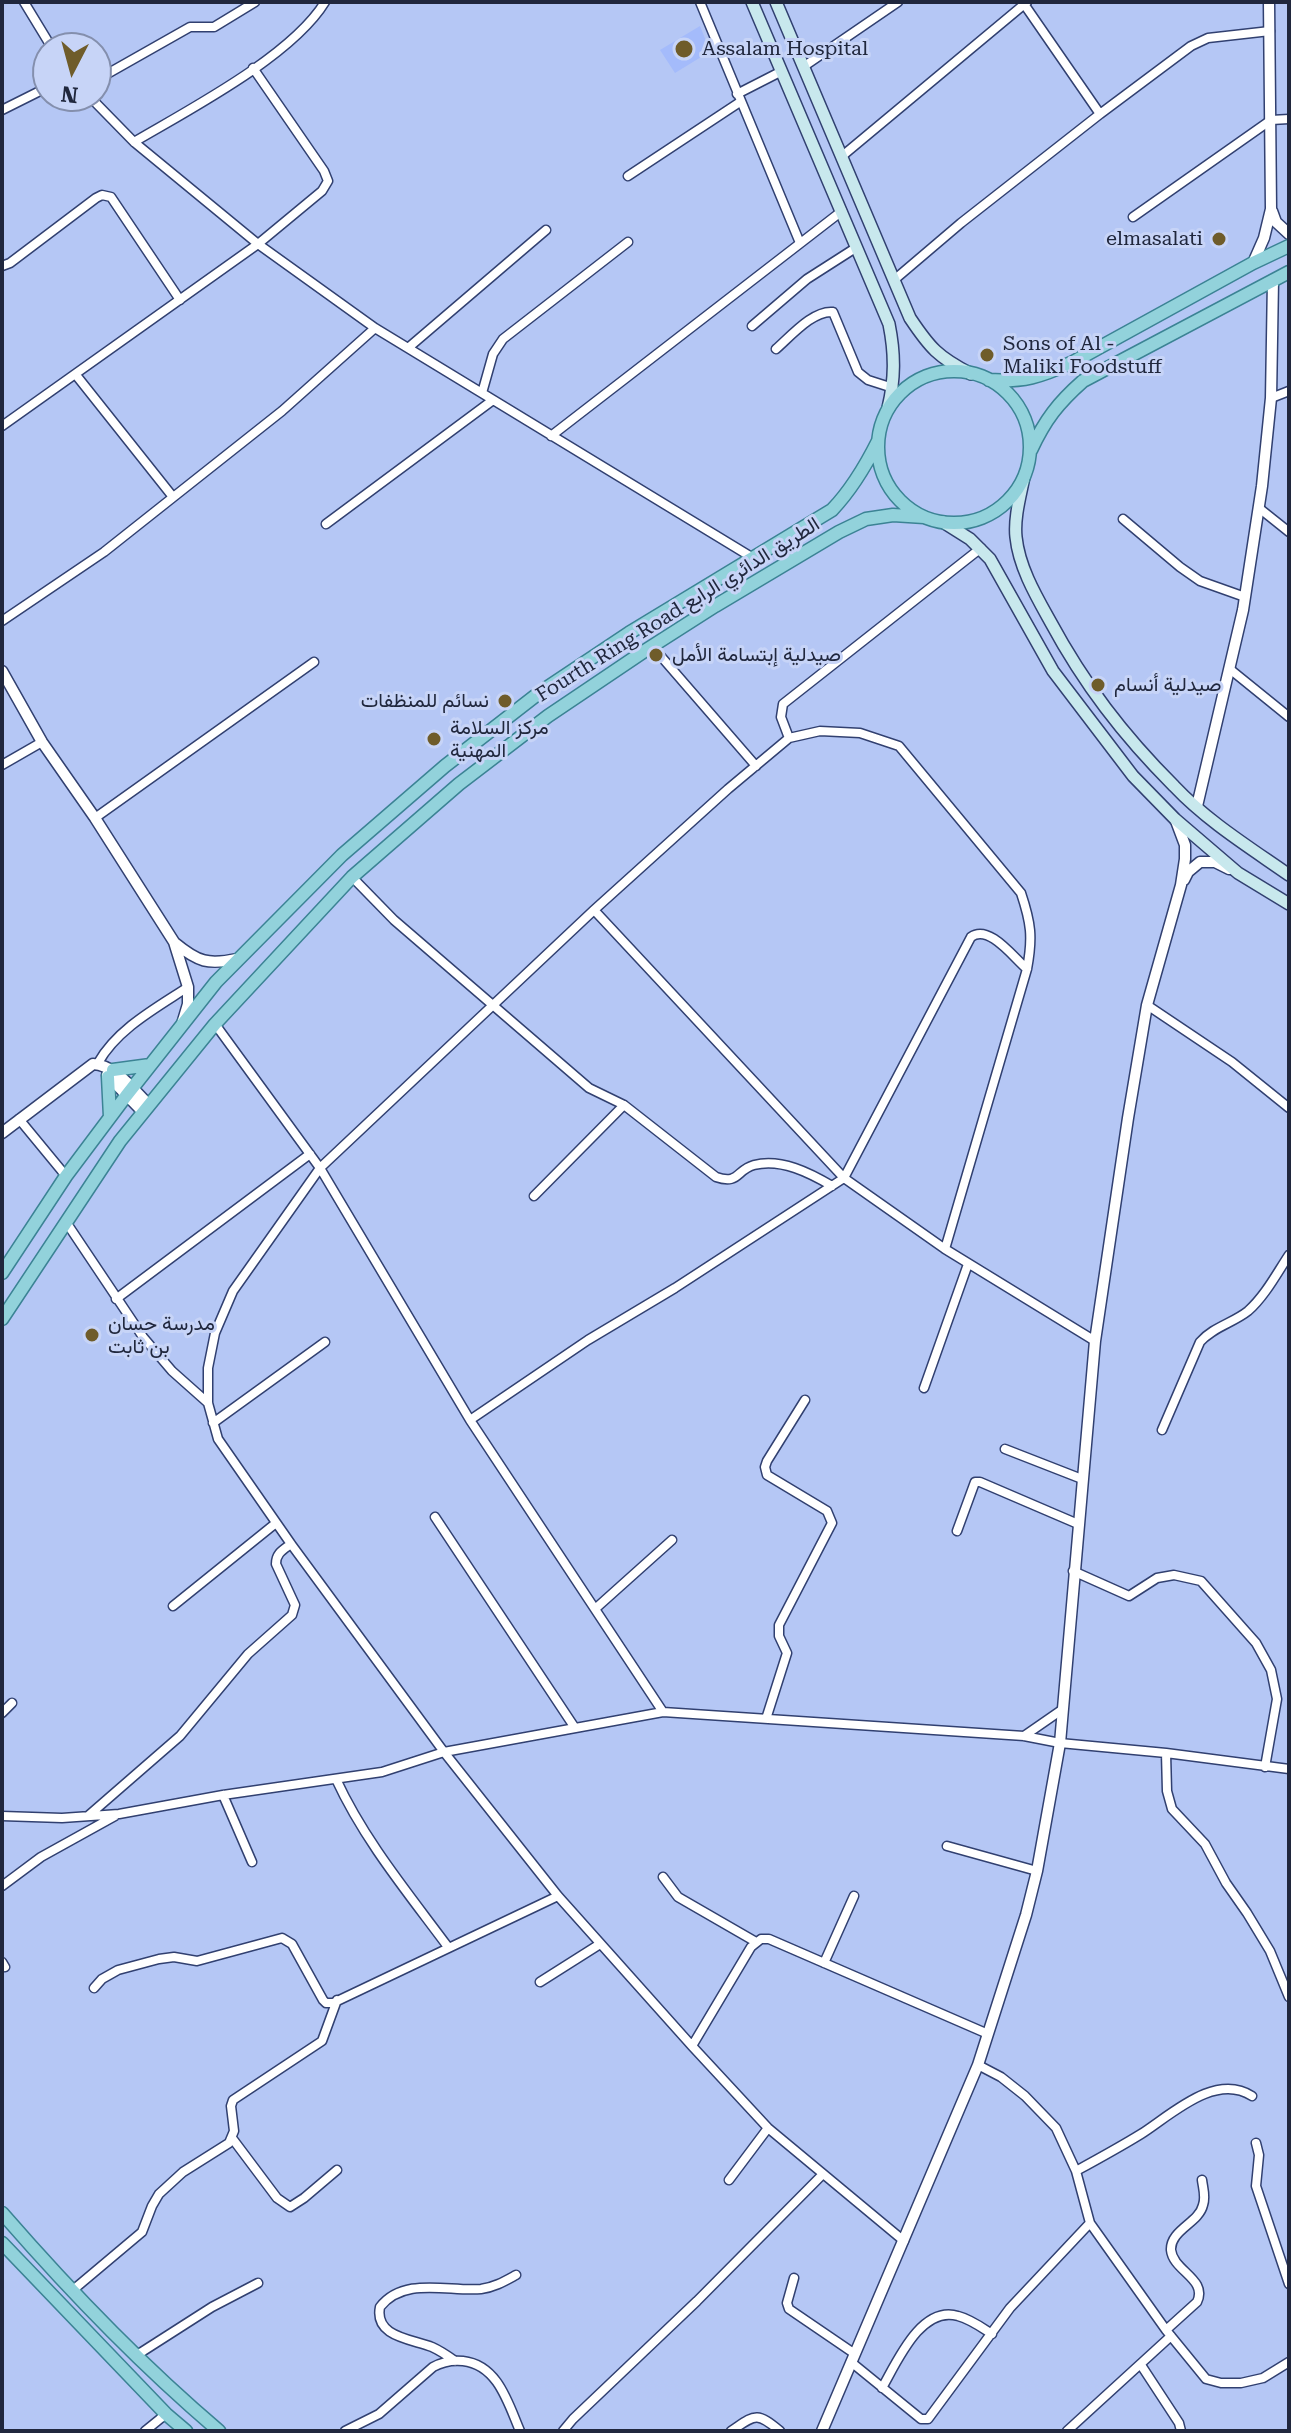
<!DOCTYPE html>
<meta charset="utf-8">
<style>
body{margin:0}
#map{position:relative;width:1291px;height:2433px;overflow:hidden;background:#b5c7f5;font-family:"Roboto Serif",serif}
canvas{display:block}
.frame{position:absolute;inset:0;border:4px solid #20273d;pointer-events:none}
.north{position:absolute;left:32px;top:32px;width:80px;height:80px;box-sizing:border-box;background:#c7d4f7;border:2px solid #848fad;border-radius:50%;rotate:186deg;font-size:22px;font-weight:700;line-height:32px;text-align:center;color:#20273d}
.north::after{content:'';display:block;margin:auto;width:28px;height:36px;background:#6f5c2a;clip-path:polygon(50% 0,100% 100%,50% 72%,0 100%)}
</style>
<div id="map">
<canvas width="1291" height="2433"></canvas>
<div class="frame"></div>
<div class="north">N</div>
</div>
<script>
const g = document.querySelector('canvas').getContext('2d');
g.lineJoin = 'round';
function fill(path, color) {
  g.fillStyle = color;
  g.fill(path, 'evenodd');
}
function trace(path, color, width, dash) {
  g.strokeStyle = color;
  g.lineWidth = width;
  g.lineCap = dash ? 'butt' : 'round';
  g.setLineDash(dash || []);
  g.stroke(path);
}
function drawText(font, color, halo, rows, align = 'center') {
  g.font = font + ' "Roboto Serif",Vazirmatn,serif';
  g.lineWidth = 6;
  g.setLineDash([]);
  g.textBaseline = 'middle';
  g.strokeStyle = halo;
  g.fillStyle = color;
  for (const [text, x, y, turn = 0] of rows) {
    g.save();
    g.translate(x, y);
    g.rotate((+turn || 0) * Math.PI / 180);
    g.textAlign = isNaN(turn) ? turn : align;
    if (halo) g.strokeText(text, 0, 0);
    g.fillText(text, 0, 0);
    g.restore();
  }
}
const built = new Path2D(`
 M 700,26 L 708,46 L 706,54 L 675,73 L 660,50 Z`);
const minor = new Path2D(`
 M 24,2 L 52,48
 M 700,2 L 800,243
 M 1024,4 L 1100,114 L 1191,46 L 1208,38 L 1270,31
 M 803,67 L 898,2
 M 107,74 L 190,27 L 214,27 L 255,2
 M 737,94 L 782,71
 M 89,96 L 134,142 L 258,244 L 375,328 L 753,558
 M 2,110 L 48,87
 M 134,142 C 190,109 292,56 325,2
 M 841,157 L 1027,2
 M 628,176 L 740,102
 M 1133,217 L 1271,120 L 1289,119
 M 2,266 L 10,263 L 96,198 L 102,195 L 111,197 L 180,300
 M 894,280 L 961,223 L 1100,114
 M 752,326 L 807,279 L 857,247
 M 408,348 L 546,230
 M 776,349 C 791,336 813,310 833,312 L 858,372 L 868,380 L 893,388
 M 76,375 L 173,497
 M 482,393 L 493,354 L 503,339 L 628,242
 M 1271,398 L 1289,391
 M 2,426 L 258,244 L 322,191 L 328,181 L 324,171 L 253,68
 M 551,436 L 842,211
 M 1259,508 L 1289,532
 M 1123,519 L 1180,567 L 1200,581 L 1245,597
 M 326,524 L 493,400
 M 2,621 L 104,552 L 282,411 L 375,328
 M 652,646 L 756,766
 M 1231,670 L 1289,717
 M 789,738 L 781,717 L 783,704 L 981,548
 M 2,765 L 42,742
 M 95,818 L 314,662
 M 352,877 L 394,920 L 589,1088 L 624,1105 L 716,1177 C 739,1185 736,1170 754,1165 C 781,1158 810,1173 832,1186
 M 594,910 L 844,1178 L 945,1249 L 1095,1341
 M 1147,1005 L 1232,1062 L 1289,1108
 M 215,1024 L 320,1168 L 470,1420 L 663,1712 L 1024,1736 L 1060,1743 L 1166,1753 L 1289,1769
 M 98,1063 C 117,1029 156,1008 188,987
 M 19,1119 L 66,1176
 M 534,1196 L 624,1105
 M 66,1222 L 143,1337 L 172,1371 L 208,1403
 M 116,1299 L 310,1154
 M 924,1388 L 968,1264
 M 470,1420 L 588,1340 L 675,1288 L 844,1178 L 971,937 C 989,924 1013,957 1027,969
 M 213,1423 L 325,1342
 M 1162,1430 L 1200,1342 C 1213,1327 1233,1323 1248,1311 C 1265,1296 1277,1273 1289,1255
 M 1005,1449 L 1082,1479
 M 435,1517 L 575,1728
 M 957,1531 L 975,1482 L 980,1482 L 1078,1524
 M 1073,1571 L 1129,1596 L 1157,1578 L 1174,1575 L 1201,1581 L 1256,1643 L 1271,1670 L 1277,1699 L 1265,1767
 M 173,1606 L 276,1523
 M 595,1609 L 672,1540
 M 2,1713 L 12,1703
 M 766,1719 L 787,1653 L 779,1636 L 779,1625 L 832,1523 L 827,1511 L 767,1475 L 765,1467 L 767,1461 L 805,1400
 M 1024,1736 L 1063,1709
 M 1166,1753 L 1167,1791 L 1172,1809 L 1205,1844 L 1226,1883 L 1247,1913 L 1270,1951 L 1289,1997
 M 336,1779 C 364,1840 408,1893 448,1947
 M 223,1795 L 252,1862
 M 2,1816 L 62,1818 L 119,1814 L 223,1795 L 382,1772 L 444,1752 L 663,1712
 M 88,1816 L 180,1736 L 248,1654 L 292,1615 L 295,1605 L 276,1564 C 276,1553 283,1550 291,1544
 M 947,1846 L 1037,1871
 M 663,1877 L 678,1897 L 756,1942
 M 2,1886 L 41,1857 L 115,1816
 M 2,1962 L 5,1967
 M 824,1963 L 854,1896
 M 540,1982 L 600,1944
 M 94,1988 L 102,1979 L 118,1970 L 159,1959 L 174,1957 L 197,1961 L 282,1938 L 292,1944 L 323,2000 L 326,2003 L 333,2003 L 558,1896
 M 692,2046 L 751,1947 L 761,1939 L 769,1939 L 988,2034
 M 978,2065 L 1001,2077 L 1025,2096 L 1056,2128 L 1076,2171 L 1090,2223 L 1166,2330 L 1206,2379 L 1221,2383 L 1241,2383 L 1263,2378 L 1289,2362
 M 232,2138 L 277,2198 L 290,2207 L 304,2198 L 337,2170
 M 1256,2143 L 1259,2155 L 1256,2186 L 1289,2284
 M 1076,2171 C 1098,2159 1120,2147 1141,2134 C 1171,2115 1215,2072 1252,2096
 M 729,2180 L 768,2128
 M 904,2241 L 768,2128 L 692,2046 L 558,1896 L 444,1752 L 291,1544 L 218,1439 L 208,1403 L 208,1368 L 215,1333 L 233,1291 L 320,1168 L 594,910 L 728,789 L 789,738 L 820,731 L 860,733 L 899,746 L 1021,893 C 1031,923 1033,937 1027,969 L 945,1249
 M 794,2278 L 787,2303 L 789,2309 L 855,2354
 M 73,2290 L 142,2232 L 152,2206 L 159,2194 L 183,2172 L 229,2143 L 234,2131 L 231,2106 L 233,2100 L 322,2041 L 337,2000
 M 1166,2330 L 1197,2302 C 1208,2279 1173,2271 1171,2250 C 1170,2230 1199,2223 1203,2205 C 1206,2197 1203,2188 1202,2180
 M 137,2355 L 212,2307 L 258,2283
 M 455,2361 C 448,2356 441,2351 432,2347 C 412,2339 374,2337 380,2307 C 404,2276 449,2292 481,2289 C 495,2287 505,2281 516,2275
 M 851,2362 L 921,2419 L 928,2419 L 1010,2308 L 1090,2223
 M 1141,2365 L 1179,2423 L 1181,2431
 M 882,2388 C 897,2362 921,2305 958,2316 C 970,2319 981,2327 992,2334
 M 145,2431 L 166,2414
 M 345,2431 L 379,2414 L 433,2367 C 442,2362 453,2360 463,2361 C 498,2365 508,2403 520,2431
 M 563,2431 L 573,2419 L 697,2301 L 822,2175
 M 731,2431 C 755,2415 756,2411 780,2431
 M 1067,2431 L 1171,2336`);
const tertiary = new Path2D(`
 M 1272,211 L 1276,222 L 1289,234
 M 1253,263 L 1264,238 L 1271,209 L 1269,2
 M 2,671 L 42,742 L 95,818 L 174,942 L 188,987 L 188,1004 L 182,1024
 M 1197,806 L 1243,610 L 1262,486 L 1271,398 L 1273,280
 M 1184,880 L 1188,872 L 1200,862 L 1215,862 L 1229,869
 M 175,943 C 198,962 208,965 237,959
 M 107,1075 L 142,1111
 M 2,1133 L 93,1064 C 115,1065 133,1089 148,1104
 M 822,2431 L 978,2065 L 1026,1915 L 1037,1871 L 1060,1743 L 1095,1341 L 1128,1118 L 1147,1005 L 1181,885 L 1185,859 L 1185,845 L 1176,821`);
const secondary = new Path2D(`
 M 752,2 L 889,324 C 895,354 895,379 888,408
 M 776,2 L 910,318 C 930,348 938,357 971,374
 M 1024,477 C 1020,497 1014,518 1016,537 C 1019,567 1036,596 1050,621 C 1084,684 1123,735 1174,786 C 1207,821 1249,847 1289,875
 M 943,522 L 970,539 L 990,559 L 1053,671 L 1133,776 L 1175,819 L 1238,873 L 1289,904`);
const primary = new Path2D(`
 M878 447a76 76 0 1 1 152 0a76 76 0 1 1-152 0Z
 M 989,380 C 1024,382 1040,377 1073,362 L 1253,263 L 1289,246
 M 1031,450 C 1045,420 1058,403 1083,381 L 1289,272
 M 113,1070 L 150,1065
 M 108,1077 L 110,1117
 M 2,1273 L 66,1176 L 126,1096 L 216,982 L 342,855 L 445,766 L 539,693 L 629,633 L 832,510 C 852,489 865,467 878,441
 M 2,1319 L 120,1141 L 215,1024 L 352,877 L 459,784 L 548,716 L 643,652 L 715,606 L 839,532 L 866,519 L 893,515 L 924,517
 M 2,2213 C 69,2290 141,2365 219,2431
 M 2,2243 L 166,2414 L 186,2431`);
const markers = [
 [684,49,10,"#6f5c2a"],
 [1219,239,8,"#6f5c2a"],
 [987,355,8,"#6f5c2a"],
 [656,655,8,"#6f5c2a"],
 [1098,685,8,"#6f5c2a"],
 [505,701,8,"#6f5c2a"],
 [434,739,8,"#6f5c2a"],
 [92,1335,8,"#6f5c2a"]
];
const poiNames = [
 ["Assalam Hospital",702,49],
 ["elmasalati",1203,239,"right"],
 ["Sons of Al -",1003,344],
 ["Maliki Foodstuff",1003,367],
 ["صيدلية إبتسامة الأمل",672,655],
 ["صيدلية أنسام",1114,685],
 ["نسائم للمنظفات",489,701,"right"],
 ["مركز السلامة",450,728],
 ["المهنية",450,751],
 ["مدرسة حسان",108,1324],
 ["بن ثابت",108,1347]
];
const streetNames = [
 ["Fourth Ring Road الطريق الدائري الرابع",678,610,-32]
];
fill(built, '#a4bbfb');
trace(minor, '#314070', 11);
trace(tertiary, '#314070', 13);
trace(secondary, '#314070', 14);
trace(primary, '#3b8394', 15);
trace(minor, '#fff', 8);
trace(tertiary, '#fff', 10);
trace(secondary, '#c8e8ed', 11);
trace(primary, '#92d2db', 12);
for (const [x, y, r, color] of markers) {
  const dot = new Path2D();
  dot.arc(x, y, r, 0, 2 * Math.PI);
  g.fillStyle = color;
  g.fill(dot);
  trace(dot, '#c7d4f7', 3);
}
drawText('20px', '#20273d', '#c7d4f7', poiNames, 'left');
drawText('20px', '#20273d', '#c7d4f7', streetNames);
</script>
